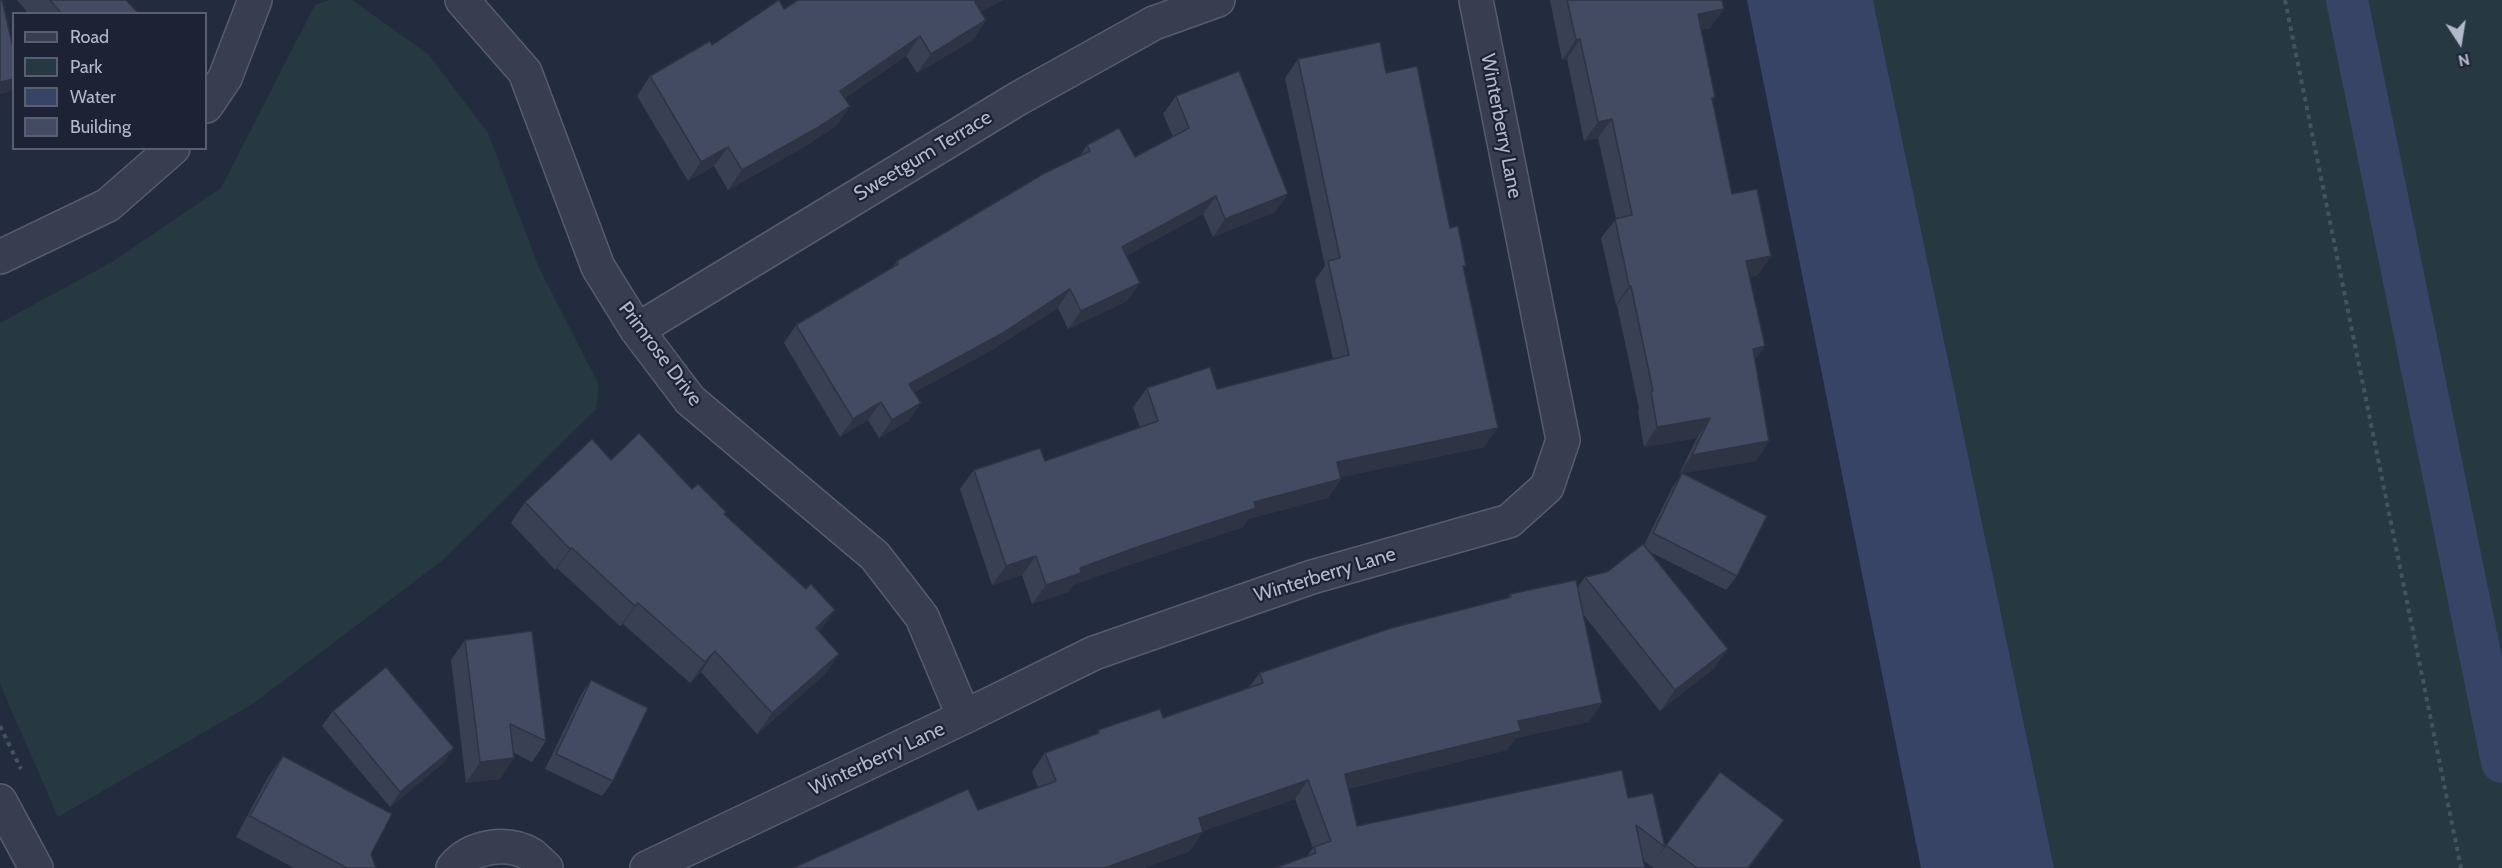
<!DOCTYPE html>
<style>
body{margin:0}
#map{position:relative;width:2502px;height:868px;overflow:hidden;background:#232c3f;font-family:Cabin,sans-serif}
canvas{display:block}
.legend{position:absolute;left:12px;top:12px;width:195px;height:138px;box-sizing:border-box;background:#1d2334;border:2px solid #595f70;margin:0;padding:8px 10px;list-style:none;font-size:18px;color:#b4b9ca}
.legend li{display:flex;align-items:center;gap:12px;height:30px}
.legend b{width:30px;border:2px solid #595f70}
.north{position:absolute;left:2430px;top:12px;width:60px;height:60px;-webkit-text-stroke:4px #1d2334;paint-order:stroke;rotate:168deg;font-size:16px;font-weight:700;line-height:24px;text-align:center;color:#b4b9ca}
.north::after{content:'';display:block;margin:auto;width:21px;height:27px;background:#b4b9ca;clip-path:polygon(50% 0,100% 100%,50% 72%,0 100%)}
</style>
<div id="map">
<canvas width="2502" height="868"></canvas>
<ul class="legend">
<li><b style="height:8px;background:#383e4f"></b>Road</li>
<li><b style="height:16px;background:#263940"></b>Park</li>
<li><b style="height:16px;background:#374466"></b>Water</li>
<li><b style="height:16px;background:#424b61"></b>Building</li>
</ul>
<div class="north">N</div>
</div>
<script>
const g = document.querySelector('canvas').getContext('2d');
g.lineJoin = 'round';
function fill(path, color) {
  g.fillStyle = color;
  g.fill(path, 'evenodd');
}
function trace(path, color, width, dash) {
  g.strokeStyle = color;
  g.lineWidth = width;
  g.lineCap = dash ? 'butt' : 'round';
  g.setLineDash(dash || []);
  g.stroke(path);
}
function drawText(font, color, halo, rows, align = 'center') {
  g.font = font + ' Cabin,sans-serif';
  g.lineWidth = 4.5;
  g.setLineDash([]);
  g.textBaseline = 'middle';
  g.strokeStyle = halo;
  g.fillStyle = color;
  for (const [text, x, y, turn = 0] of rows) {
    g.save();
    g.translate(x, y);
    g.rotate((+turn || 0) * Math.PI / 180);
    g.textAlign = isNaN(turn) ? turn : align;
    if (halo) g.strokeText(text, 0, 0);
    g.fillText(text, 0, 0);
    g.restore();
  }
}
const green = new Path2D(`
 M 330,0 L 352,0 L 428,54 L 488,133 L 539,268 L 599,385 L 596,409 L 444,559 L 254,703 L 58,817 L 0,684 L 0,323 L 112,262 L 221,188 L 315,5 Z
 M 1873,0 L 2502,0 L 2502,868 L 2054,868 Z`);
const water = new Path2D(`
 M 1747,0 L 1873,0 L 2054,868 L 1921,868 Z`);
const canal = new Path2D(`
 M 2347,0 L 2502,762`);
const path = new Path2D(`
 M 2285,0 L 2461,868
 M 0,726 L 21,769`);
const street = new Path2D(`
 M 462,0 L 525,72 L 598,267 L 637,330 L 690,400 L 875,556 L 922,617 L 964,717
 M 206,106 L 225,78 L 255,0
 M 0,257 L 108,205 L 173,148
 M 637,330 L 1019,98 L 1154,23 L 1218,0
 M 0,801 L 36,868
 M 453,868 C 471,846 507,840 532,855 C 537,859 541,864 546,868
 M 647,868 L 964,717 L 1094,653 L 1312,577 L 1509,521 L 1547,487 L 1563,440 L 1476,0`);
const wall = new Path2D(`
 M 17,0 L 126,0 L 139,14 L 29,14 Z
 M 1550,0 L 1722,0 L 1724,9 L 1710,28 L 1701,30 L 1715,97 L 1712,101 L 1732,194 L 1771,256 L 1758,275 L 1750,277 L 1765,346 L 1755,360 L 1769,441 L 1756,461 L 1683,473 L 1737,576 L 1726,590 L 1650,552 L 1728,649 L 1713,669 L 1660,711 L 1583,614 L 1589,722 L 1516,738 L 1507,750 L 1348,789 L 1357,826 L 1628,798 L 1665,847 L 1651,866 L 1643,860 L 1307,856 L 1313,848 L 1295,799 L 1203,831 L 1190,851 L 1144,868 L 793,868 L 978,810 L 1038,787 L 1032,772 L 1045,753 L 1096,735 L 1098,730 L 1163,718 L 1249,687 L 1260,673 L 1507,598 L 1510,594 L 1577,588 L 1585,577 L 1607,572 L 1644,545 L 1672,488 L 1682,474 L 1679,474 L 1697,438 L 1644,447 L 1638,411 L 1639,408 L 1617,305 L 1616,305 L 1601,238 L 1616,219 L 1598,138 L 1584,141 L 1567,59 L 1562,60 Z
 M 784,9 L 981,12 L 986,20 L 973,40 L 917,73 L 906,56 L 845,98 L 850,106 L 836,126 L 804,147 L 728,190 L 714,166 L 688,181 L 637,96 L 650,76 Z
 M 1298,59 L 1386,73 L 1450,228 L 1464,269 L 1484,447 L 1341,477 L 1341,479 L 1328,498 L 1248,519 L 1243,527 L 1126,566 L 1073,585 L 1068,592 L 1032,604 L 1022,575 L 992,585 L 960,489 L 974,470 L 1045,461 L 1140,428 L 1133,407 L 1147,388 L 1217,389 L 1333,359 L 1315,280 L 1325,266 L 1285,78 Z
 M 1176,96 L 1288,194 L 1275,212 L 1213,237 L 1203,214 L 1126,256 L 1127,301 L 1068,329 L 1058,308 L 990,351 L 915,392 L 921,403 L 908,421 L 879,438 L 868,420 L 840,437 L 784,343 L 796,325 L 892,268 L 897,261 L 1079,157 L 1087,145 L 1135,157 L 1173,137 L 1163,114 Z
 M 611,460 L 692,489 L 724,515 L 820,631 L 819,632 L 839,654 L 824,675 L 757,734 L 701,672 L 690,683 L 623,624 L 620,626 L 557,568 L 555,570 L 511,523 L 525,502 Z
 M 465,640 L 546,741 L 532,762 L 514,753 L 500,779 L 466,783 L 451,660 Z
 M 591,680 L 613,781 L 602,796 L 545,769 L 581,695 Z
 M 333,711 L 444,762 L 390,807 L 322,726 Z
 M 283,756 L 371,854 L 376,868 L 294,868 L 236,837 L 268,777 Z
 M 1770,840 L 1749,868 L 1654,868 L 1651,866 L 1666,845 Z`);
const shadedWall = new Path2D(`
 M 980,0 L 1004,0 L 962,22 L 975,2 Z
 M 1724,9 L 1710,28 L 1684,34 L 1698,14 Z
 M 986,20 L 973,40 L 917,73 L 931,54 Z
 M 920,36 L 906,56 L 826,111 L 840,91 Z
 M 1580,39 L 1567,59 L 1562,60 L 1576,40 Z
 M 14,79 L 14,85 L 9,92 L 0,94 L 0,82 Z
 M 850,106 L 836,126 L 804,147 L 728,190 L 742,170 Z
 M 1612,119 L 1598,138 L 1584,141 L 1598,122 Z
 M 728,147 L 714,166 L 688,181 L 701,162 Z
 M 1288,194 L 1275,212 L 1213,237 L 1225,219 Z
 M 1216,196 L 1203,214 L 1109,265 L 1122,247 Z
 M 1771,256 L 1758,275 L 1733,281 L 1746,261 Z
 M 1140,283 L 1127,301 L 1068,329 L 1081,311 Z
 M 1629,286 L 1631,286 L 1617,305 L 1616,305 Z
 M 1070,289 L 1058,308 L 990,351 L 897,402 L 909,384 Z
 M 1765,346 L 1751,366 L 1753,349 Z
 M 881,402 L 868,420 L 840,437 L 853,419 Z
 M 921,403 L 908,421 L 879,438 L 892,420 Z
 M 1710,418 L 1697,438 L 1644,447 L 1657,427 Z
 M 1498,428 L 1484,447 L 1323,481 L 1337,462 Z
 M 1769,441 L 1756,461 L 1679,474 L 1692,455 Z
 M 1341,479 L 1328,498 L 1248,519 L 1243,527 L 1126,566 L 1073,585 L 1068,592 L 1032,604 L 1046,585 L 1080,568 L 1254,502 Z
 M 572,548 L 557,568 L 555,570 L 570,549 Z
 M 1036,556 L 1022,575 L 992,585 L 1006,566 Z
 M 638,603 L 623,624 L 620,626 L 635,606 Z
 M 835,610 L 820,631 L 801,649 L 816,628 Z
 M 1728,649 L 1713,669 L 1660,711 L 1675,690 Z
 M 715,651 L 701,672 L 690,683 L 705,662 Z
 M 839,654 L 824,675 L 757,734 L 772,713 Z
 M 1602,703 L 1589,722 L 1516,738 L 1507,750 L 1331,793 L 1345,774 L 1518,721 Z
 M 454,748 L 444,762 L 390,807 L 400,792 Z
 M 514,758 L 500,779 L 466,783 L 480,762 Z
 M 1308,780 L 1295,799 L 1185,837 L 1199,818 Z
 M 1784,820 L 1770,840 L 1749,868 L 1748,868 Z
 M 1203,832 L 1190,851 L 1144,868 L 1105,868 Z`);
const building = new Path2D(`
 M 0,0 L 2,0 L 14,52 L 14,79 L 0,82 Z
 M 50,0 L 126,0 L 139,14 L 62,14 Z
 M 779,0 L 784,9 L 798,0 L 980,0 L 975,2 L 986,20 L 931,54 L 920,36 L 840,91 L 850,106 L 817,128 L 742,170 L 728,147 L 701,162 L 650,76 L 710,41 L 712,45 Z
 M 1567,0 L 1722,0 L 1724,9 L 1698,14 L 1715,97 L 1712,98 L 1732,194 L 1757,189 L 1771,256 L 1746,261 L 1765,346 L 1753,349 L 1769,441 L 1692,455 L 1710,418 L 1657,427 L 1651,391 L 1653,391 L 1631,286 L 1629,286 L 1615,219 L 1632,215 L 1612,119 L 1598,122 L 1580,39 L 1576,40 Z
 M 1380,42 L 1386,73 L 1417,66 L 1450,228 L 1458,226 L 1466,266 L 1463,266 L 1498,428 L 1337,462 L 1341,479 L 1254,502 L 1256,508 L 1140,546 L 1080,568 L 1081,573 L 1046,585 L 1036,556 L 1006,566 L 974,470 L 1040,448 L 1045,461 L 1158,421 L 1147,388 L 1210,367 L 1217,389 L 1349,355 L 1328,261 L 1340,258 L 1298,59 Z
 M 1239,71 L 1288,194 L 1225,219 L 1216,196 L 1122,247 L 1140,283 L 1081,311 L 1070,289 L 1003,333 L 909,384 L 921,403 L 892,420 L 881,402 L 853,419 L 796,325 L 898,264 L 897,261 L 1043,174 L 1090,151 L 1087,145 L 1119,128 L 1135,157 L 1189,128 L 1176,96 Z
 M 639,433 L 692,489 L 698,484 L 726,512 L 724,514 L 806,589 L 811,584 L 835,610 L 816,628 L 839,654 L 772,713 L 715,651 L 705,662 L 638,603 L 635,606 L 572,548 L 570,549 L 525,502 L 592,439 L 611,460 Z
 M 1682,473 L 1767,516 L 1737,576 L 1653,533 Z
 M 1643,544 L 1728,649 L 1675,690 L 1585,577 L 1607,572 Z
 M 1576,580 L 1602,703 L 1518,721 L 1521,731 L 1345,774 L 1357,826 L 1622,770 L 1628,798 L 1653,793 L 1665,847 L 1636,825 L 1645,868 L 1275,868 L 1316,853 L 1314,847 L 1331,841 L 1308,780 L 1199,818 L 1203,832 L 1105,868 L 793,868 L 968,789 L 978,810 L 1056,781 L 1045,753 L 1099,733 L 1098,730 L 1160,709 L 1163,718 L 1263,683 L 1260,673 L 1391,628 L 1511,597 L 1510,594 Z
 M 532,631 L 546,741 L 510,724 L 514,758 L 480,762 L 465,640 Z
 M 386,667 L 454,748 L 400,792 L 333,711 Z
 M 591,680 L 648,708 L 613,781 L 556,754 Z
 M 283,756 L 392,814 L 371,854 L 376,868 L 347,868 L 250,816 Z
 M 1720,772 L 1784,820 L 1748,868 L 1697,868 L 1666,845 Z`);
const streetNames = [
 ["Winterberry Lane",1501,126,79],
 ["Sweetgum Terrace",923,156,-31],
 ["Primrose Drive",660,354,53],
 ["Winterberry Lane",1325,575,-17],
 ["Winterberry Lane",877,759,-25]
];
fill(green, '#263940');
fill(water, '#374466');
trace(canal, '#374466', 42);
trace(street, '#565c6d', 36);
trace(path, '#41555a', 4, [4.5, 4.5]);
trace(street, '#383e4f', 33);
fill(wall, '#394053');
fill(shadedWall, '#2e3444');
fill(building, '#424b61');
trace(building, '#2e3444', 1.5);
drawText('20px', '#b4b9ca', '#1d2334', streetNames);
</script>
